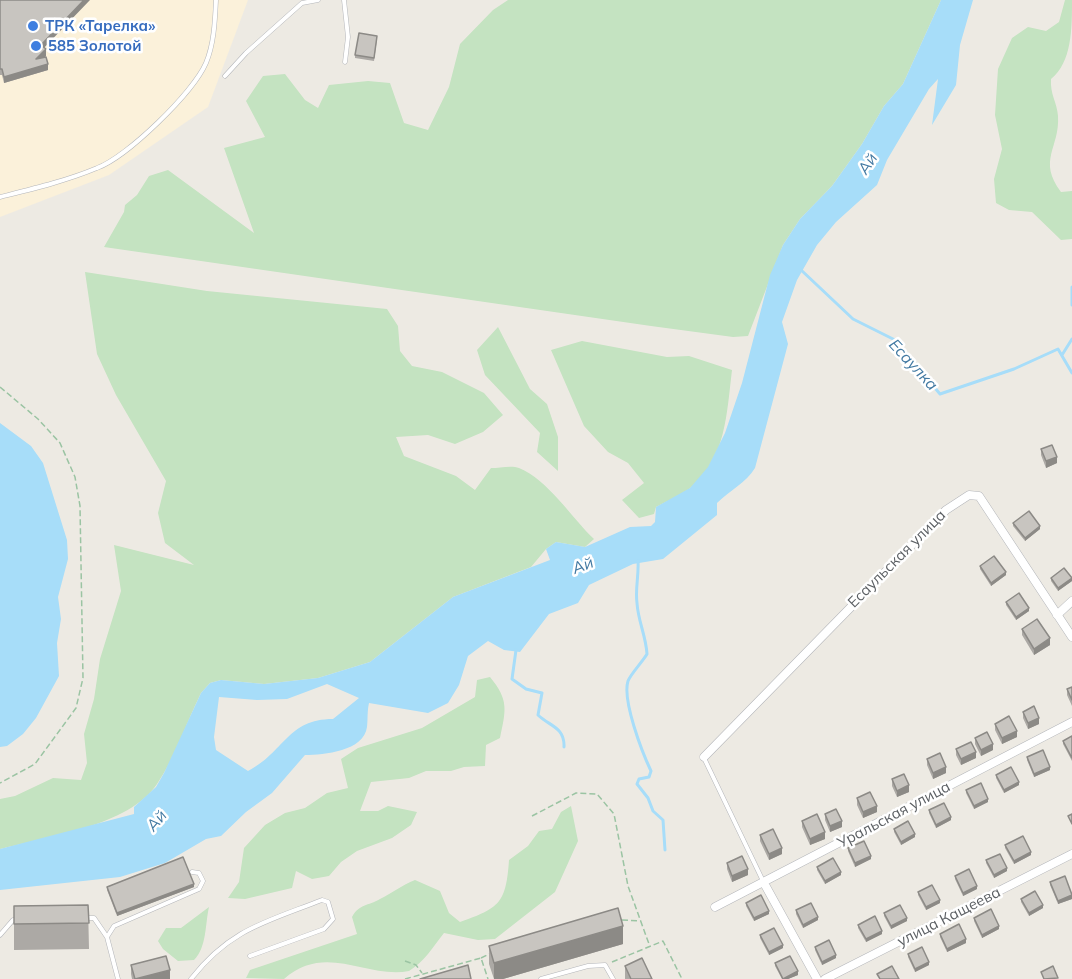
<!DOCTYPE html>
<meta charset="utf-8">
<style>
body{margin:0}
canvas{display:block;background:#edeae3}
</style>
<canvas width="1072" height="979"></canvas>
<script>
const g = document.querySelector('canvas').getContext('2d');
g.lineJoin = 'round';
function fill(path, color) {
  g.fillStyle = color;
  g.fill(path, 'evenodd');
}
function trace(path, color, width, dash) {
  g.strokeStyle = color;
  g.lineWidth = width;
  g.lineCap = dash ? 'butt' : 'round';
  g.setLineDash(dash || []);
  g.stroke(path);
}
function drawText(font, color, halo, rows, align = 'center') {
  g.font = font + ' Mulish,sans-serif';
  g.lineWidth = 5;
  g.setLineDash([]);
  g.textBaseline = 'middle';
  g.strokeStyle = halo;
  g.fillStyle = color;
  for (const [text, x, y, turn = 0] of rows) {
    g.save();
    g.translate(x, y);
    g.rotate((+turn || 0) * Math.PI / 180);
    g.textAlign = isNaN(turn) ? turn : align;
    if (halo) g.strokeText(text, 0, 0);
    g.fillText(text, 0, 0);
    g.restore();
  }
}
const commercial = new Path2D(`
 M 0,0 L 248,0 L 208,107 L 109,175 L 0,217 Z`);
const green = new Path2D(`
 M 508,0 L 941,0 L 903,84 L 884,106 L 862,144 L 832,186 L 800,219 L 783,245 L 748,336 L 733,337 L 651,326 L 104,247 L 124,212 L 125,205 L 137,195 L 149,176 L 168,170 L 254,233 L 224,148 L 265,137 L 246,101 L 263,76 L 285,74 L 305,100 L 318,108 L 329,85 L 368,81 L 390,83 L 404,123 L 428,130 L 449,87 L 460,44 L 493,10 Z
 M 1065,0 L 1072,0 C 1072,29 1072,62 1051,79 C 1050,95 1057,102 1058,116 C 1060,148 1037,160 1061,192 L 1072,191 L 1072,239 L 1061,240 L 1032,212 L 1009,210 L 996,203 L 994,179 L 1002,149 L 995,115 L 998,69 L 1012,38 L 1028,27 L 1046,31 L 1059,22 Z
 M 85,272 L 207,291 L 387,309 L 398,326 L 400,351 L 412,366 L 442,372 L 484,393 L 503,415 L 483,432 L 455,444 L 428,435 L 396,437 L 404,456 L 456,476 L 475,490 L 491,468 C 499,468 512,465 519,468 C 548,480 571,517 594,539 L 585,547 L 556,542 L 546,549 L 531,567 L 453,597 L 370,662 L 318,678 L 264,684 L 221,680 L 210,683 L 201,693 C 186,723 176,756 157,784 C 129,826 47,837 0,849 L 0,799 L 15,796 L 53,778 L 81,780 L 87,763 L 84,734 L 94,699 L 100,659 L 121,591 L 114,545 L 194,565 L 165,543 L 158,513 L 166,481 L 116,395 L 97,354 Z
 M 498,327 L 530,389 L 547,404 L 558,437 L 558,471 L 537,452 L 540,433 L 485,375 L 477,350 Z
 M 582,341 L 667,357 L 689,356 L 732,370 C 727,410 726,463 689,489 C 679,496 667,501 656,507 L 654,514 L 639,518 L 622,500 L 644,483 L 628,463 L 608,452 L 584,426 L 551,350 Z
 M 490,677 C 509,700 506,710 500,738 L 486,745 L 485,766 L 464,767 L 451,771 L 426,771 L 409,778 L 371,782 L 360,811 L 378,811 L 388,806 L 417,812 L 411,825 L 392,838 L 357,851 L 341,862 L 329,876 L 312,879 L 296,871 L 292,888 L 245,899 L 228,898 L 239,882 L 244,848 L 265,825 L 285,813 L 305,808 L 327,793 L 348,788 L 341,759 L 358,748 L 422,728 L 475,697 L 477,680 Z
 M 571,806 L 578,841 L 555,892 L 495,939 L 478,940 L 444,933 C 433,947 424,962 409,971 C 366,979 326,942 284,979 L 246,978 L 250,970 L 357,934 L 352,917 C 359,904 368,906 380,899 C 392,893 402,885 415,880 L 440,891 L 449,913 L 460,922 C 500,908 506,903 509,860 L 528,846 L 539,831 L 552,829 L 561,812 Z
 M 209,907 C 205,924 207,947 194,960 L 178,961 L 163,949 L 158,941 L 166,928 L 181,928 Z`);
const water = new Path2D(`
 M 941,0 L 973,0 L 960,45 L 956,85 L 932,125 L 938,79 L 929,89 L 887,160 L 877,185 L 836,222 L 817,245 L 797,280 L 782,322 L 788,344 L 755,468 C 746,483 730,490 717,503 L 717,515 L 663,559 L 633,564 L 589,585 L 578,603 L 549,614 L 520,652 L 504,650 L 488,641 L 468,656 L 459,685 L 448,703 L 428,713 L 369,703 C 367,712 368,719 367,727 C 364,751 324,755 305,755 L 272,793 L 246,812 L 221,836 L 206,839 L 165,863 L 120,877 L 0,890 L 0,849 L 134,814 L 134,807 L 156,787 L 164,773 L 201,693 L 210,683 L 221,680 L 264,684 L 318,678 L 370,662 L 453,597 L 550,560 L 546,549 L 556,542 L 585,547 L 630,527 L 651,526 L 655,522 L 656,507 L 690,488 L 708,467 L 725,433 L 742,383 L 770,275 L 783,245 L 800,219 L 832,186 L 862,144 L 884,106 L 903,84 ZM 327,684 L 359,698 L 333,719 C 287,719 285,752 248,771 L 216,750 L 214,737 L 219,697 L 257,700 L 287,699 Z
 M 0,423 L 31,446 L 43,463 L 67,540 L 68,559 L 58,597 L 61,619 L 57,643 L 59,676 L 36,718 L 23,734 L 7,746 L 0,747 Z`);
const stream = new Path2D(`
 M 800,269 L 853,319 L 895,340 L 940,394 L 1014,369 L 1058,349 L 1072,373
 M 1072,287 L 1072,305
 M 1062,355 L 1072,339
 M 638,561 C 639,575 635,589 637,603 C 638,621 646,636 647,654 C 643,661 630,675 628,681 C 622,700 642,752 651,771 L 649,777 L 639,779 L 637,784 L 648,798 L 653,811 L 663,820 L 665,850
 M 516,650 L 512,679 L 526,689 L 542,693 L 538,715 C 549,726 565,727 564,747`);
const path = new Path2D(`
 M 0,387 L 38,419 L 60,443 L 75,477 L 80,506 L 83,678 L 76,708 L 35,764 L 0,783
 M 532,816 L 576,793 L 597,794 L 614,814 L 628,886 L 649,944
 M 622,920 L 641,921
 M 481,958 L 491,953
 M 405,961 L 416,965 L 422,973
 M 612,962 L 663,941 L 682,979
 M 405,979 L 481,958 L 488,979`);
const lane = new Path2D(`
 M 344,0 L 348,37 L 345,62
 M 225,76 L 246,53 L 302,3 L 318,0
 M 0,197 C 32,189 66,181 97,168 C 127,157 193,93 206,63 C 214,44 215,21 216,0
 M 704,758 L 763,881
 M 84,918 L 94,918 L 107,937 L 118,979
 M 0,935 L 13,920 L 17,920
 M 107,937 L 114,926 L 199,889 L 203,881 L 199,873 L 192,872
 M 191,979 C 230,929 266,922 322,900 L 328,902 L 333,919 L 324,929 L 250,956
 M 541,979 L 588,966 L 605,965 L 613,979`);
const street = new Path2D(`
 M 1057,615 L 1072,601
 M 704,757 L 946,510 L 969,495 L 979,496 L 1072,637
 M 764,883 L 817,979
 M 715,907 L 1072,722
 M 825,979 L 1072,854`);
const wall = new Path2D(`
 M 0,0 L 44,48 L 46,56 L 44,57 L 48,70 L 4,83 L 2,75 L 0,75 Z
 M 377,39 L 374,61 L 355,58 L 355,55 Z
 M 1041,449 L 1057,463 L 1046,468 L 1041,455 Z
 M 1013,523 L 1040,529 L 1025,541 L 1013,526 Z
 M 980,566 L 1006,575 L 991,586 L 980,569 Z
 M 1051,578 L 1072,581 L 1058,591 L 1051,581 Z
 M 1006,602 L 1029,611 L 1016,620 L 1006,605 Z
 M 1022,629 L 1050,645 L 1034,655 L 1022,635 Z
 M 1072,687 L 1072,706 L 1067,695 L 1067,689 Z
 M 1023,712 L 1039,724 L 1028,729 L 1023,718 Z
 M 995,724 L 1017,737 L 1002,744 L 995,730 Z
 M 1072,736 L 1072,761 L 1063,744 L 1063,741 Z
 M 975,738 L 993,750 L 981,756 L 975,744 Z
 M 956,749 L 976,758 L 961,765 L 956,755 Z
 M 1027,757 L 1050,770 L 1034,777 L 1027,760 Z
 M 927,759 L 946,773 L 933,779 L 927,765 Z
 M 996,775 L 1019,785 L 1004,793 L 996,778 Z
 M 892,779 L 909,792 L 897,797 L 892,786 Z
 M 966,790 L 988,802 L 974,809 L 966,793 Z
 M 857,798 L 877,812 L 863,818 L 857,805 Z
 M 929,810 L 951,820 L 936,828 L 929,813 Z
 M 825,814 L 842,827 L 830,832 L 825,820 Z
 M 802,821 L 825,839 L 810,845 L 802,827 Z
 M 894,829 L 915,837 L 901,845 L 894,832 Z
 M 760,835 L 782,854 L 769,860 L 760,841 Z
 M 1005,845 L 1031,855 L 1014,864 L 1005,848 Z
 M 848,848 L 871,859 L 855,867 L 848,851 Z
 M 986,860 L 1007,871 L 994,878 L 986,863 Z
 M 727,863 L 748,875 L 732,882 L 727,869 Z
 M 817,867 L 841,875 L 825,884 L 817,870 Z
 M 955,876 L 977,889 L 963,896 L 955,879 Z
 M 1050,882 L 1072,894 L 1072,899 L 1058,904 L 1050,885 Z
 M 107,887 L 194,887 L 117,916 L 107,890 Z
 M 918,892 L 940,903 L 926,910 L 918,895 Z
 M 1021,899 L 1043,908 L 1029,916 L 1021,902 Z
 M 746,903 L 769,914 L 754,921 L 746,906 Z
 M 88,905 L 89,949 L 14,950 L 14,906 Z
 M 796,910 L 818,920 L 803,928 L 796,914 Z
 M 884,913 L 907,921 L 891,929 L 884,916 Z
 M 974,918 L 999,929 L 982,938 L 974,921 Z
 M 858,925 L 882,934 L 866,942 L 858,928 Z
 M 940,934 L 966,943 L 947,952 L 940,937 Z
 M 760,935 L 783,948 L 769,955 L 760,938 Z
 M 623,944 L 503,979 L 494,979 L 489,964 L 489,946 Z
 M 815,947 L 836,958 L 822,965 L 815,950 Z
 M 908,954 L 929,965 L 915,972 L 908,957 Z
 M 775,963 L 798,975 L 788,979 L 782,979 L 775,966 Z
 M 131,965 L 170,979 L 132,979 L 131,974 Z
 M 625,966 L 652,979 L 625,979 Z`);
const shadedWall = new Path2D(`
 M 84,0 L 90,0 L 41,51 L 41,45 Z
 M 46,49 L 46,56 L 36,66 L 36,59 Z
 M 48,64 L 48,70 L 4,83 L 4,77 Z
 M 1057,457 L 1057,463 L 1046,468 L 1046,461 Z
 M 1040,526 L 1040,529 L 1025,541 L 1025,538 Z
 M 1006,572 L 1006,575 L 991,586 L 991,583 Z
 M 1072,578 L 1072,581 L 1058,591 L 1058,588 Z
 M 1029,608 L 1029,611 L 1016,620 L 1016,617 Z
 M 1050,638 L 1050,645 L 1034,655 L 1034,649 Z
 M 1039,718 L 1039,724 L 1028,729 L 1028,723 Z
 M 1017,731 L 1017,737 L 1002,744 L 1002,738 Z
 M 993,744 L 993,750 L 981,756 L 981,750 Z
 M 976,752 L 976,758 L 961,765 L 961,759 Z
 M 946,767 L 946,773 L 933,779 L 933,773 Z
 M 1050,767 L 1050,770 L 1034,777 L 1034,774 Z
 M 1019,782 L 1019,785 L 1004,793 L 1004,790 Z
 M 909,785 L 909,792 L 897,797 L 897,791 Z
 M 988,799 L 988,802 L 974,809 L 974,806 Z
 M 877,806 L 877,812 L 863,818 L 863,812 Z
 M 951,817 L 951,820 L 936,828 L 936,825 Z
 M 842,821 L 842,827 L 830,832 L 830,826 Z
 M 825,832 L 825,839 L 810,845 L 810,839 Z
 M 915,834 L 915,837 L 901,845 L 901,842 Z
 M 782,848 L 782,854 L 769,860 L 769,854 Z
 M 1031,852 L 1031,855 L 1014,864 L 1014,861 Z
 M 871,856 L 871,859 L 855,867 L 855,863 Z
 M 1007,868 L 1007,871 L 994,878 L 994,875 Z
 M 748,869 L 748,875 L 732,882 L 732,876 Z
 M 841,872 L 841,875 L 825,884 L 825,881 Z
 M 194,884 L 194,887 L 117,916 L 117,913 Z
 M 977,886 L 977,889 L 963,896 L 963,893 Z
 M 1072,895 L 1072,899 L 1058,904 L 1058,901 Z
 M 940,900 L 940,903 L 926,910 L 926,907 Z
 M 1043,905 L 1043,908 L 1029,916 L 1029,913 Z
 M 769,911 L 769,914 L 754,921 L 754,918 Z
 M 818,917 L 818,920 L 803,928 L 803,925 Z
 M 907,918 L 907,921 L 891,929 L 891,926 Z
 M 623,926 L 623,944 L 503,979 L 494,979 L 494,963 Z
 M 999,926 L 999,929 L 982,938 L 982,935 Z
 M 882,931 L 882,934 L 866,942 L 866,939 Z
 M 966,939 L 966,943 L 947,952 L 947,949 Z
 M 783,945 L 783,948 L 769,955 L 769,952 Z
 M 836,955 L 836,958 L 822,965 L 822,962 Z
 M 929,962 L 929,965 L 915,972 L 915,969 Z
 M 170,970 L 170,979 L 136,979 Z
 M 798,971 L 798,975 L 788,979 L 783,979 Z`);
const building = new Path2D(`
 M 0,0 L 84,0 L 41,45 L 46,49 L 36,59 L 46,57 L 48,64 L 4,77 L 2,69 L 0,69 Z
 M 359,33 L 377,36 L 374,58 L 355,55 Z
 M 1052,445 L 1057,457 L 1046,461 L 1041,449 Z
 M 1029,511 L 1040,526 L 1025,538 L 1013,523 Z
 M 994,556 L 1006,572 L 991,583 L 980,566 Z
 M 1064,568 L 1072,578 L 1058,588 L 1051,578 Z
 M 1019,593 L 1029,608 L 1016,617 L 1006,602 Z
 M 1037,619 L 1050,638 L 1034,649 L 1022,629 Z
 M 1072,687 L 1072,700 L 1067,689 Z
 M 1034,706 L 1039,718 L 1028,723 L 1023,712 Z
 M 1009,716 L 1017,731 L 1002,738 L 995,724 Z
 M 987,732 L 993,744 L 981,750 L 975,738 Z
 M 1072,736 L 1072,758 L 1063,741 Z
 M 971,742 L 976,752 L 961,759 L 956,749 Z
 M 1043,750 L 1050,767 L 1034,774 L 1027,757 Z
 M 940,753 L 946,767 L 933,773 L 927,759 Z
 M 1011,767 L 1019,782 L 1004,790 L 996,775 Z
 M 904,774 L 909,785 L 897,791 L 892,779 Z
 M 981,783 L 988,799 L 974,806 L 966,790 Z
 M 870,792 L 877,806 L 863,812 L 857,798 Z
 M 944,803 L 951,817 L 936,825 L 929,810 Z
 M 836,809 L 842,821 L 830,826 L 825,814 Z
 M 817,814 L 825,832 L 810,839 L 802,821 Z
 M 1072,814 L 1072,824 L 1068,816 Z
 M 908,821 L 915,834 L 901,842 L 894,829 Z
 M 773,829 L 782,848 L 769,854 L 760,835 Z
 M 1023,836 L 1031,852 L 1014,861 L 1005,845 Z
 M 864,841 L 871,856 L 855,863 L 848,848 Z
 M 1000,854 L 1007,868 L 994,875 L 986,860 Z
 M 742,856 L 748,869 L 732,876 L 727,863 Z
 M 183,857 L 194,884 L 117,913 L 107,887 Z
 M 833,858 L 841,872 L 825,881 L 817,867 Z
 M 969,869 L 977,886 L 963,893 L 955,876 Z
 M 1065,876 L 1072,895 L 1058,901 L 1050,882 Z
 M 932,885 L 940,900 L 926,907 L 918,892 Z
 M 1035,891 L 1043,905 L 1029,913 L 1021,899 Z
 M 761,895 L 769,911 L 754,918 L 746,903 Z
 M 811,903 L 818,917 L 803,925 L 796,910 Z
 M 88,905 L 89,923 L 14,924 L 14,906 Z
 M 900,905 L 907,918 L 891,926 L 884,913 Z
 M 618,908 L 623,926 L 494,963 L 489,946 Z
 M 991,909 L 999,926 L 982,935 L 974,918 Z
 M 875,916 L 882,931 L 866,939 L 858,925 Z
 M 959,924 L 966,939 L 947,949 L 940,934 Z
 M 774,928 L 783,945 L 769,952 L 760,935 Z
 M 829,940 L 836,955 L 822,962 L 815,947 Z
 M 922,947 L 929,962 L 915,969 L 908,954 Z
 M 166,956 L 170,970 L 135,979 L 131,965 Z
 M 790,956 L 798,971 L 783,979 L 775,963 Z
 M 642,958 L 652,979 L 631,979 L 625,966 Z
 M 468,965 L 471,979 L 420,979 Z
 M 892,966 L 899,979 L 880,979 L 877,974 Z
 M 1053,966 L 1058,978 L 1044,979 L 1041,972 Z`);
const markers = [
 [33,26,6,"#3f7fe0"],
 [36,46,6,"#3f7fe0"]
];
const shopNames = [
 ["ТРК «Тарелка»",45,26],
 ["585 Золотой",48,46]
];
const streetNames = [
 ["Есаульская улица",897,559,-45],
 ["Уральская улица",894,815,-28],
 ["улица Кащеева",949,917,-27]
];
const waterNames = [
 ["Ай",868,164,-57],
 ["Есаулка",913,365,47],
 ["Ай",583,566,-21],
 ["Ай",157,821,-50]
];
fill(commercial, '#fbf1da');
fill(green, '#c4e3c1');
fill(water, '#a7ddf9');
trace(stream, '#a7ddf9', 3);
trace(lane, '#b4b6ba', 5);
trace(street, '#b4b6ba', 9);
trace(path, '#9bc4a3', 1.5, [6, 3]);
trace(lane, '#fff', 4);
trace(street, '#fff', 8);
fill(wall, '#aca9a5');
fill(shadedWall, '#8c8a86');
fill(building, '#c8c5c0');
trace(building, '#8c8a86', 1.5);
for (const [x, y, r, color] of markers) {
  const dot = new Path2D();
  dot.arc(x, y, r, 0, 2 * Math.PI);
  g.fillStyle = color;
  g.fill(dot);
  trace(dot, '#fff', 2);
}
drawText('bold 15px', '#366cbe', '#fff', shopNames, 'left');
drawText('15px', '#5b5f63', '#fff', streetNames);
drawText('italic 16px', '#4279a2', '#fff', waterNames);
</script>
